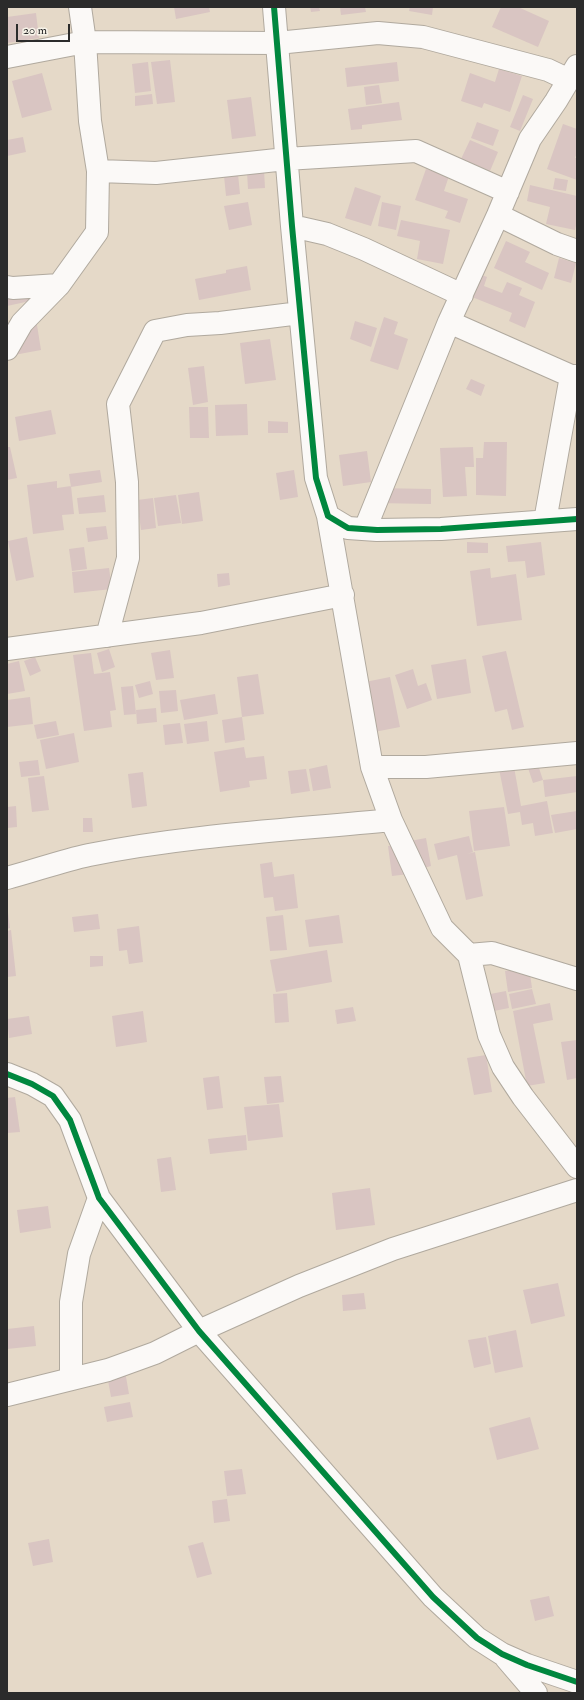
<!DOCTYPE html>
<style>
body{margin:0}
#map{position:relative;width:584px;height:1700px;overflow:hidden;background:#e5d9c8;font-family:"IM FELL Double Pica",serif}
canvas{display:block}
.frame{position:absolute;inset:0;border:8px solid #2b2b2b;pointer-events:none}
.scale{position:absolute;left:16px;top:24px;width:54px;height:18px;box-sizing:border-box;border:2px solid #2b2b2b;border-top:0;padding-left:5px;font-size:12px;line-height:14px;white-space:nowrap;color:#2b2b2b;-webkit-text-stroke:3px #f7f3e8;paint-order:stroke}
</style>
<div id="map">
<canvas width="584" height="1700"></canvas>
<div class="frame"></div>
<div class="scale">20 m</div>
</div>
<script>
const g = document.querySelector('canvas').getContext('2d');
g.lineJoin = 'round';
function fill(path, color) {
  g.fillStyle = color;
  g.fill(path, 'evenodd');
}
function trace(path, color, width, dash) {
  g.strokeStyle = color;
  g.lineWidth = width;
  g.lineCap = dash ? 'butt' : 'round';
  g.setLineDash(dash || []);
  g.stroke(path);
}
const building = new Path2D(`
 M 174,7 L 209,7 L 210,12 L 176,19 Z
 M 310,7 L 319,7 L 320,11 L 311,12 Z
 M 340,7 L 365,7 L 366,12 L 341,15 Z
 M 410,7 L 433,7 L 432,15 L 409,11 Z
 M 501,7 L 518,7 L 549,21 L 538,47 L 492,27 Z
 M 36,13 L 39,38 L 7,43 L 7,17 Z
 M 170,60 L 175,102 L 157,104 L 151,62 Z
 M 148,62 L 151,91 L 135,93 L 132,64 Z
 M 397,62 L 399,81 L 347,87 L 345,68 Z
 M 499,69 L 522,76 L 510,112 L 484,103 L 482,108 L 461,101 L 470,73 L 495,82 Z
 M 42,73 L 52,110 L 22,118 L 12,81 Z
 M 379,85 L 382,103 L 366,105 L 364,87 Z
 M 152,94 L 153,104 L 135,106 L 135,96 Z
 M 523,95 L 533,99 L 520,131 L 510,127 Z
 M 251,97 L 256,136 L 232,139 L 227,100 Z
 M 399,102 L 402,120 L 362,125 L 362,129 L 351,130 L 348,109 Z
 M 477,122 L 499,130 L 493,146 L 471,138 Z
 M 563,124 L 577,129 L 577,152 L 575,158 L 577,158 L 577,180 L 547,169 Z
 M 23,137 L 26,152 L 7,156 L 7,140 Z
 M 470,140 L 498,152 L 490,171 L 461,159 Z
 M 426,169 L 449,176 L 444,191 L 468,199 L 460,223 L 445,218 L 448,211 L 415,200 Z
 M 264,170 L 265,188 L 248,189 L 247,172 Z
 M 238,174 L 240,194 L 226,196 L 224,176 Z
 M 555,178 L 568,180 L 566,191 L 553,189 Z
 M 530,185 L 577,196 L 577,221 L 575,230 L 546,224 L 550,207 L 527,201 Z
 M 355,187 L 381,196 L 371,226 L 345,218 Z
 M 248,202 L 252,225 L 229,230 L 224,206 Z
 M 382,202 L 401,206 L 396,230 L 378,226 Z
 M 401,220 L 450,230 L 443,264 L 417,259 L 420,241 L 397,236 Z
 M 506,241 L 530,252 L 525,262 L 549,273 L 542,290 L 494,268 Z
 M 559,258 L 576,263 L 571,283 L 554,278 Z
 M 247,266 L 251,290 L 199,300 L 195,279 L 226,273 L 226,270 Z
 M 471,271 L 487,277 L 484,286 L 502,293 L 507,282 L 522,288 L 519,295 L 535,302 L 525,328 L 509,321 L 512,313 L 462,293 Z
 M 26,279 L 30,301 L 7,306 L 7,283 Z
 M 384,317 L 398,322 L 394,334 L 408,339 L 398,370 L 370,361 Z
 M 36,319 L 41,350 L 14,355 L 8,324 Z
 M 355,321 L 377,328 L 371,347 L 350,339 Z
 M 270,339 L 276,380 L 245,384 L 240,343 Z
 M 204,366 L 208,402 L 193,405 L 188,368 Z
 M 471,379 L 485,385 L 481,396 L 466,389 Z
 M 247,404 L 248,435 L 216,436 L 215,405 Z
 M 189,407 L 208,407 L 209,438 L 190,438 Z
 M 51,410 L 56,434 L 19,441 L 15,417 Z
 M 268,421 L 288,422 L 288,433 L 268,433 Z
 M 484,442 L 507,442 L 506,496 L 476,495 L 476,458 L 483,458 Z
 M 7,447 L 10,447 L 17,478 L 7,480 Z
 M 473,447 L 474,467 L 465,467 L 467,496 L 443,497 L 440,448 Z
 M 367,451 L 371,482 L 343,486 L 339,455 Z
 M 100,470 L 102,482 L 71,487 L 69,474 Z
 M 294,470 L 298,497 L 280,500 L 276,473 Z
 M 57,481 L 57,488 L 71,486 L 74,514 L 62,515 L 64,530 L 33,534 L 27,485 Z
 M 376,488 L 431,489 L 431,504 L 375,503 Z
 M 199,492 L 203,521 L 182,524 L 178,495 Z
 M 104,495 L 106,512 L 79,514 L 77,498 Z
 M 176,495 L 181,523 L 158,526 L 154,498 Z
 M 153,498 L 156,528 L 141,530 L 137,500 Z
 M 106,526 L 108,539 L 88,542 L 86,528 Z
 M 27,537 L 34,577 L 16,581 L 8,541 Z
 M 467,542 L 488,543 L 488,553 L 467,553 Z
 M 541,542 L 545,575 L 527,578 L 525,561 L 508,562 L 506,546 Z
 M 84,547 L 87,569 L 72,571 L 69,549 Z
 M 109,568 L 112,589 L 74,593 L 72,572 Z
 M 490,568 L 491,578 L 516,574 L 522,620 L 477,626 L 470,571 Z
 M 229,573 L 230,585 L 218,587 L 217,574 Z
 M 109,649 L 115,667 L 102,672 L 97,653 Z
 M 170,650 L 174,678 L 156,680 L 151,653 Z
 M 506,651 L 524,727 L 512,730 L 507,709 L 495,712 L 482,656 Z
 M 91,653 L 94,674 L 110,672 L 116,710 L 110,711 L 112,727 L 84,731 L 73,655 Z
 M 35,657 L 41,671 L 30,676 L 24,661 Z
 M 466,659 L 471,693 L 437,699 L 431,665 Z
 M 19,661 L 25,691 L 7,694 L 7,664 Z
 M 413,669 L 418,686 L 426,683 L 432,700 L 407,709 L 395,675 Z
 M 258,674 L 264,714 L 242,717 L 237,677 Z
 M 390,677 L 400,727 L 369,733 L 360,683 Z
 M 150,681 L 153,694 L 139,698 L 135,685 Z
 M 133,686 L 136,714 L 124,715 L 121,687 Z
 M 176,690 L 178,711 L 161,713 L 159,691 Z
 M 215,694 L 218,714 L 184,720 L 180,700 Z
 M 30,697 L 33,724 L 7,727 L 7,700 Z
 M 156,708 L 157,722 L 137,724 L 136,710 Z
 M 242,717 L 245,740 L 225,743 L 222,720 Z
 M 56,721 L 59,735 L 37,739 L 34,725 Z
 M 207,721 L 209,741 L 187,744 L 184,724 Z
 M 180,723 L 183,743 L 165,745 L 163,725 Z
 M 74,733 L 79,762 L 46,769 L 40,740 Z
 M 244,747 L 246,758 L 264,756 L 267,779 L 249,781 L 250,787 L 220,792 L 214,752 Z
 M 38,760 L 40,775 L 21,777 L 19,762 Z
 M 537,762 L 543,780 L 533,783 L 527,765 Z
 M 327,765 L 331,788 L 313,791 L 309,769 Z
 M 514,767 L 521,806 L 547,801 L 553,833 L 535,836 L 533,823 L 522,825 L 520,812 L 508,814 L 499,769 Z
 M 306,769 L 310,791 L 291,794 L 288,771 Z
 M 143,772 L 147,806 L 132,808 L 128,774 Z
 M 44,776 L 49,810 L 32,812 L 28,778 Z
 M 577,776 L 577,792 L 545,797 L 543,780 Z
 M 16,806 L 17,827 L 7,828 L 7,807 Z
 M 504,807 L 510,846 L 474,851 L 469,811 Z
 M 577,811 L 577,829 L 555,833 L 551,815 Z
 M 83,818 L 92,818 L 93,832 L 83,832 Z
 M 469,836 L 473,852 L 467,854 L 475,852 L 483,896 L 466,900 L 457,855 L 438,860 L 434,844 Z
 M 426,838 L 431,866 L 416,870 L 410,841 Z
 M 406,844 L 409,874 L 392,876 L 388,846 Z
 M 272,862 L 274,877 L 294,874 L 298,908 L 275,911 L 273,897 L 264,898 L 260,864 Z
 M 7,904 L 10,928 L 7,929 Z
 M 98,914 L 100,929 L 74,932 L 72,917 Z
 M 283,915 L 287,950 L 270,951 L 266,917 Z
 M 339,915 L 343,943 L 309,947 L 305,920 Z
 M 139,926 L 143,962 L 129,964 L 127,950 L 119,951 L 117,929 Z
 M 11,930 L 16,976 L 7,977 L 7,931 Z
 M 327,950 L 332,982 L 276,992 L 270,960 Z
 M 90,956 L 103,956 L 103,966 L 90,967 Z
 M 529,967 L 532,988 L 508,992 L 505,971 Z
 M 532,989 L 536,1004 L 512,1009 L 509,994 Z
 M 506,991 L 509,1008 L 489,1012 L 485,995 Z
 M 287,993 L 289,1022 L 275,1023 L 273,994 Z
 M 550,1003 L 553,1020 L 533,1024 L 545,1083 L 527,1086 L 513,1011 Z
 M 353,1007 L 356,1021 L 337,1024 L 335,1010 Z
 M 143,1011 L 147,1042 L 116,1047 L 112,1016 Z
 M 29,1016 L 32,1034 L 9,1038 L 7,1019 Z
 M 577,1040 L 577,1078 L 567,1080 L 561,1042 Z
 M 486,1055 L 492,1092 L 474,1095 L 467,1058 Z
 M 219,1076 L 223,1108 L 207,1110 L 203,1078 Z
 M 281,1076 L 284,1102 L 267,1104 L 264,1077 Z
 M 15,1097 L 20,1132 L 7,1133 L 7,1098 Z
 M 279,1104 L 283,1137 L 248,1141 L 244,1107 Z
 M 246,1135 L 247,1150 L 210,1154 L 208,1139 Z
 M 171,1157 L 176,1190 L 161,1192 L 157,1159 Z
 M 370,1188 L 375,1225 L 336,1230 L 332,1193 Z
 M 48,1206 L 51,1228 L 20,1233 L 17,1210 Z
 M 558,1283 L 565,1316 L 531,1324 L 523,1290 Z
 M 364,1293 L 366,1309 L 343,1311 L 342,1295 Z
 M 34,1326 L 36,1346 L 7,1349 L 7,1329 Z
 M 516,1330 L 523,1367 L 495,1373 L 488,1336 Z
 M 486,1337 L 491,1364 L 474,1368 L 468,1340 Z
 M 125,1371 L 129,1394 L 111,1397 L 107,1375 Z
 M 130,1402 L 133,1417 L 107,1422 L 104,1407 Z
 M 530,1417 L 539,1449 L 497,1460 L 489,1428 Z
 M 242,1469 L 246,1494 L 227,1496 L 224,1471 Z
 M 227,1499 L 230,1521 L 214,1523 L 212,1501 Z
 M 49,1539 L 53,1562 L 33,1566 L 28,1543 Z
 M 203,1542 L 212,1574 L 197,1578 L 188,1546 Z
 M 549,1596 L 554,1616 L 535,1621 L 530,1600 Z`);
const minor = new Path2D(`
 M 274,7 L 292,226 L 316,478 L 328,516 L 348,528 L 377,530 L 441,529 L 577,519
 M 7,57 L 85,42 L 277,43 L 378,33 L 423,37 L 548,70 L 569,80
 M 98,171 L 156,173 L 286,159 L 416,151 L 508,192
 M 498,215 L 557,244 L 577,251
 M 292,226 L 327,234 L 364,249 L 462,295
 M 7,287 L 13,288 L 59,285
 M 449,322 L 571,376 L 577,376
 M 7,349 L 22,323 L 59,285 L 97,232 L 98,171 L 90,121 L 85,42 L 80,7
 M 328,516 L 372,767 L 391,820 L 442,928 L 469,955 L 489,1035 L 503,1067 L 523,1097 L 577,1167
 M 545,521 L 571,376
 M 365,529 L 449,322 L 498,215 L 530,139 L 556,101 L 577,66
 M 107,636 L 128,558 L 127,482 L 118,404 L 155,331 L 187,325 L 220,323 L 300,313
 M 7,649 L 201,623 L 343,595
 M 372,767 L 426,767 L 577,753
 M 7,878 C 34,871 61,861 89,855 C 188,835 291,830 391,820
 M 469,955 L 492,953 L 577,979
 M 7,1074 L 32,1084 L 53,1096 L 70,1120 L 99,1198 L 199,1331 L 433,1597 L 477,1638 L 502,1654 L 527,1665 L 577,1682
 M 71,1379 L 71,1302 L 79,1254 L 99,1198
 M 7,1395 L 108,1370 L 155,1353 L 199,1331 L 299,1286 L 393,1249 L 577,1190
 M 506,1658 L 536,1693`);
const cycleway = new Path2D(`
 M 274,7 L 292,226 L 316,478 L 328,516 L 348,528 L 377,530 L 441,529 L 577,519
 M 7,1074 L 32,1084 L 53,1096 L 70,1120 L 99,1198 L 199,1331 L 433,1597 L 477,1638 L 502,1654 L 527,1665 L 577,1682`);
fill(building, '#d9c5c2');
trace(minor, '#b0a99e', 24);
trace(minor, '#fbf9f7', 22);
trace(cycleway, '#00873e', 6);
</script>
